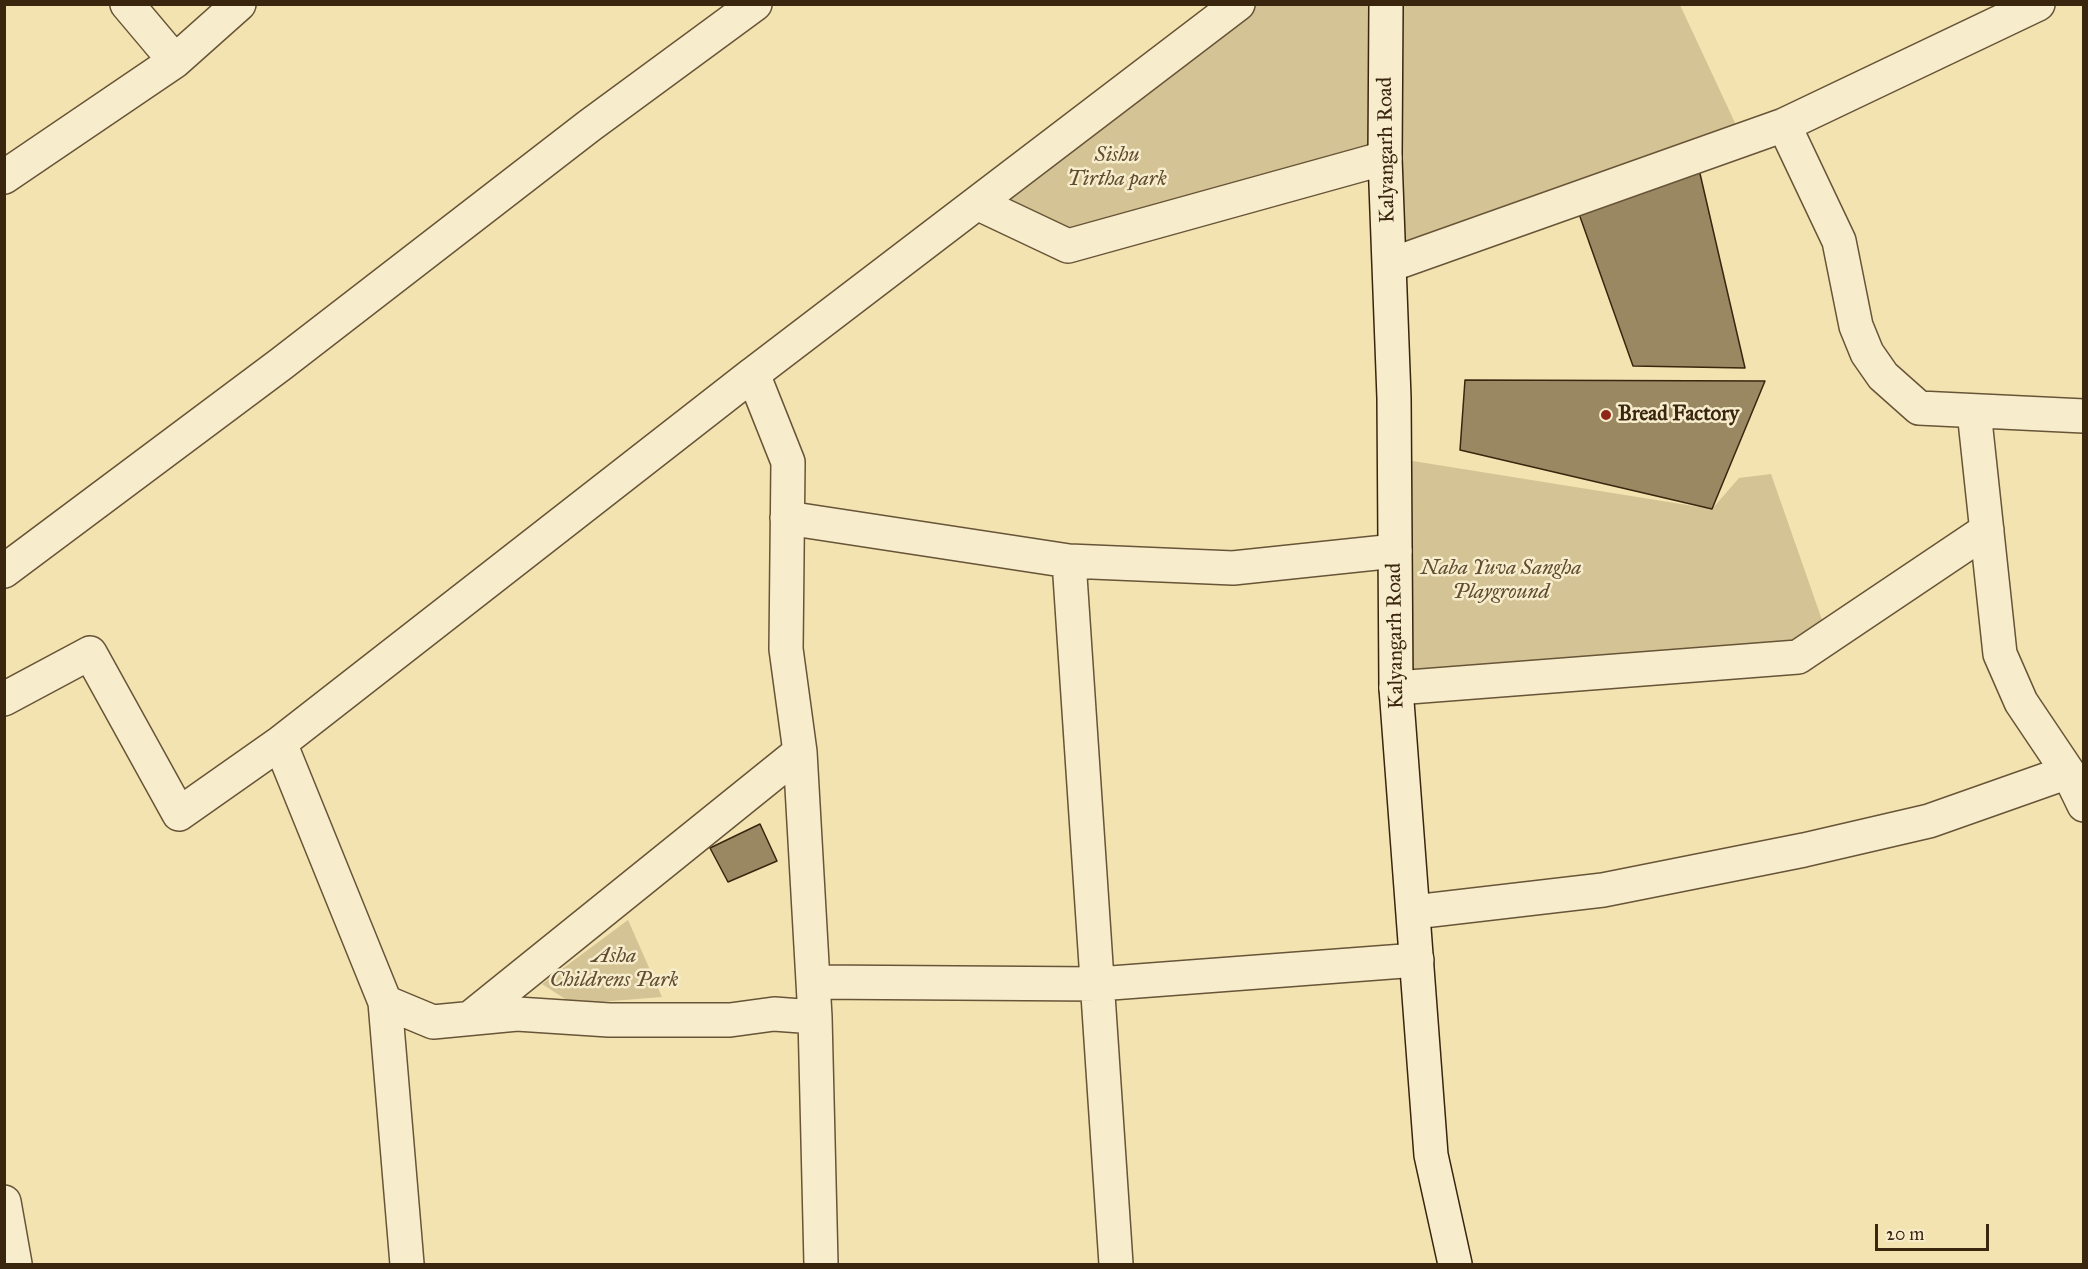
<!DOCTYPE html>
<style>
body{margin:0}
#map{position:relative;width:2088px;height:1269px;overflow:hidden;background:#f2e3b0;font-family:"IM FELL Great Primer",serif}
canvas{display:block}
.frame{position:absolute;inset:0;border:6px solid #3a250f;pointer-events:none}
.scale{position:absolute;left:1875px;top:1224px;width:114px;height:27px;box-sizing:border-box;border:3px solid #3a250f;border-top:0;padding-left:8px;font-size:18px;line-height:21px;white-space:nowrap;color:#3a250f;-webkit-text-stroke:4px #f7edcc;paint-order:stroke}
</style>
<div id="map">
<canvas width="2088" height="1269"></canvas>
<div class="frame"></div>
<div class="scale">20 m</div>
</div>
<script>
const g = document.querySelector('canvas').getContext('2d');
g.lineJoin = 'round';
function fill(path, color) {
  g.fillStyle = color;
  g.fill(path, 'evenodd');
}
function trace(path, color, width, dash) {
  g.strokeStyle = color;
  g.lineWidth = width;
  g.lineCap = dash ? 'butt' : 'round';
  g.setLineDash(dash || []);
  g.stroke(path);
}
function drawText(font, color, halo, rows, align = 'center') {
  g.font = font + ' "IM FELL Great Primer",serif';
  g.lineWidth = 5;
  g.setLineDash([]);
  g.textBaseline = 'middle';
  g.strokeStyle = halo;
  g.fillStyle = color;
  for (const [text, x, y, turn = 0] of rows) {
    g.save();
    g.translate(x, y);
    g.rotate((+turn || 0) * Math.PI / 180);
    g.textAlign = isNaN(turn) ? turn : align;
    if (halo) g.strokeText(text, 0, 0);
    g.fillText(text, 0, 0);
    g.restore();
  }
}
const green = new Path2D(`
 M 1258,5 L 1680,5 L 1736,125 L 1390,265 L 1388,139 L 1074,236 L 998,204 Z
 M 1394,458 L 1712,509 L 1739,478 L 1771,474 L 1828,637 L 1396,688 Z
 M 628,920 L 662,997 L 573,1004 L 542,984 Z`);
const building = new Path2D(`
 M 1698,165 L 1745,368 L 1633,366 L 1578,211 Z
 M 1465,380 L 1765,381 L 1712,509 L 1460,450 Z
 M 760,824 L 777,861 L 728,882 L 710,848 Z`);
const minor = new Path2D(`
 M 127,4 L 175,61
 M 1238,4 L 977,203 L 1068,246 L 1385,158
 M 1784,125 L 1839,241 L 1856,326 L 1867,353 L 1883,376 L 1919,408 L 2084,416
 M 4,177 L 175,61 L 239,4
 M 1390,265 L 1784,125 L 2038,4
 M 1974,411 L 2000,654 L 2021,702 L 2068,772 L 2084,805
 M 787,518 L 1069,561 L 1233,568 L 1395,551
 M 1069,561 L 1116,1264
 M 4,571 L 281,364 L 589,126 L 755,4
 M 1396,688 L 1798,657 L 1987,530
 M 4,699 L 90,653 L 179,814 L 280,743 L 753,374
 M 280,743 L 385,1002 L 433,1022 L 517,1014 L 609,1020 L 730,1020 L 774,1014 L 815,1017
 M 1414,912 L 1603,890 L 1804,850 L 1929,821 L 2068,772
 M 813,982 L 1098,984 L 1417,960
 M 385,1002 L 407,1264
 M 470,1018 L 800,752
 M 4,1202 L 15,1264
 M 821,1264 L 815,1017 L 800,752 L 786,649 L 788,462 L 753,374 L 977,203`);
const secondary = new Path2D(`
 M 1386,4 L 1385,158 L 1394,398 L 1396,688 L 1431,1155 L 1455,1264`);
const markers = [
 [1606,415,6,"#8f2418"]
];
const streetNames = [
 ["Kalyangarh Road",1387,150,-91],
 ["Kalyangarh Road",1396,636,-91]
];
const parkNames = [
 ["Sishu",1117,156],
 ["Tirtha park",1117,180],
 ["Naba Yuva Sangha",1501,569],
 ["Playground",1501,593],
 ["Asha",614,957],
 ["Childrens Park",614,981]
];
const poiNames = [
 ["Bread Factory",1618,415]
];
fill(green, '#d3c395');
fill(building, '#9a8863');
trace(building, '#3a250f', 1.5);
trace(minor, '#685437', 36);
trace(secondary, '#3a250f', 36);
trace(minor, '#f7edcc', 33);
trace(secondary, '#f7edcc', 33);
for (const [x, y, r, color] of markers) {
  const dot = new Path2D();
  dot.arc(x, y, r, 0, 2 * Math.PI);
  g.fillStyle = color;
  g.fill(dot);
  trace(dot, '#f7edcc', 2);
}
drawText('21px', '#3a250f', '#f7edcc', streetNames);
drawText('italic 21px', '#604c30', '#f7edcc', parkNames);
drawText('bold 21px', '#3a250f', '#f7edcc', poiNames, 'left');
</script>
